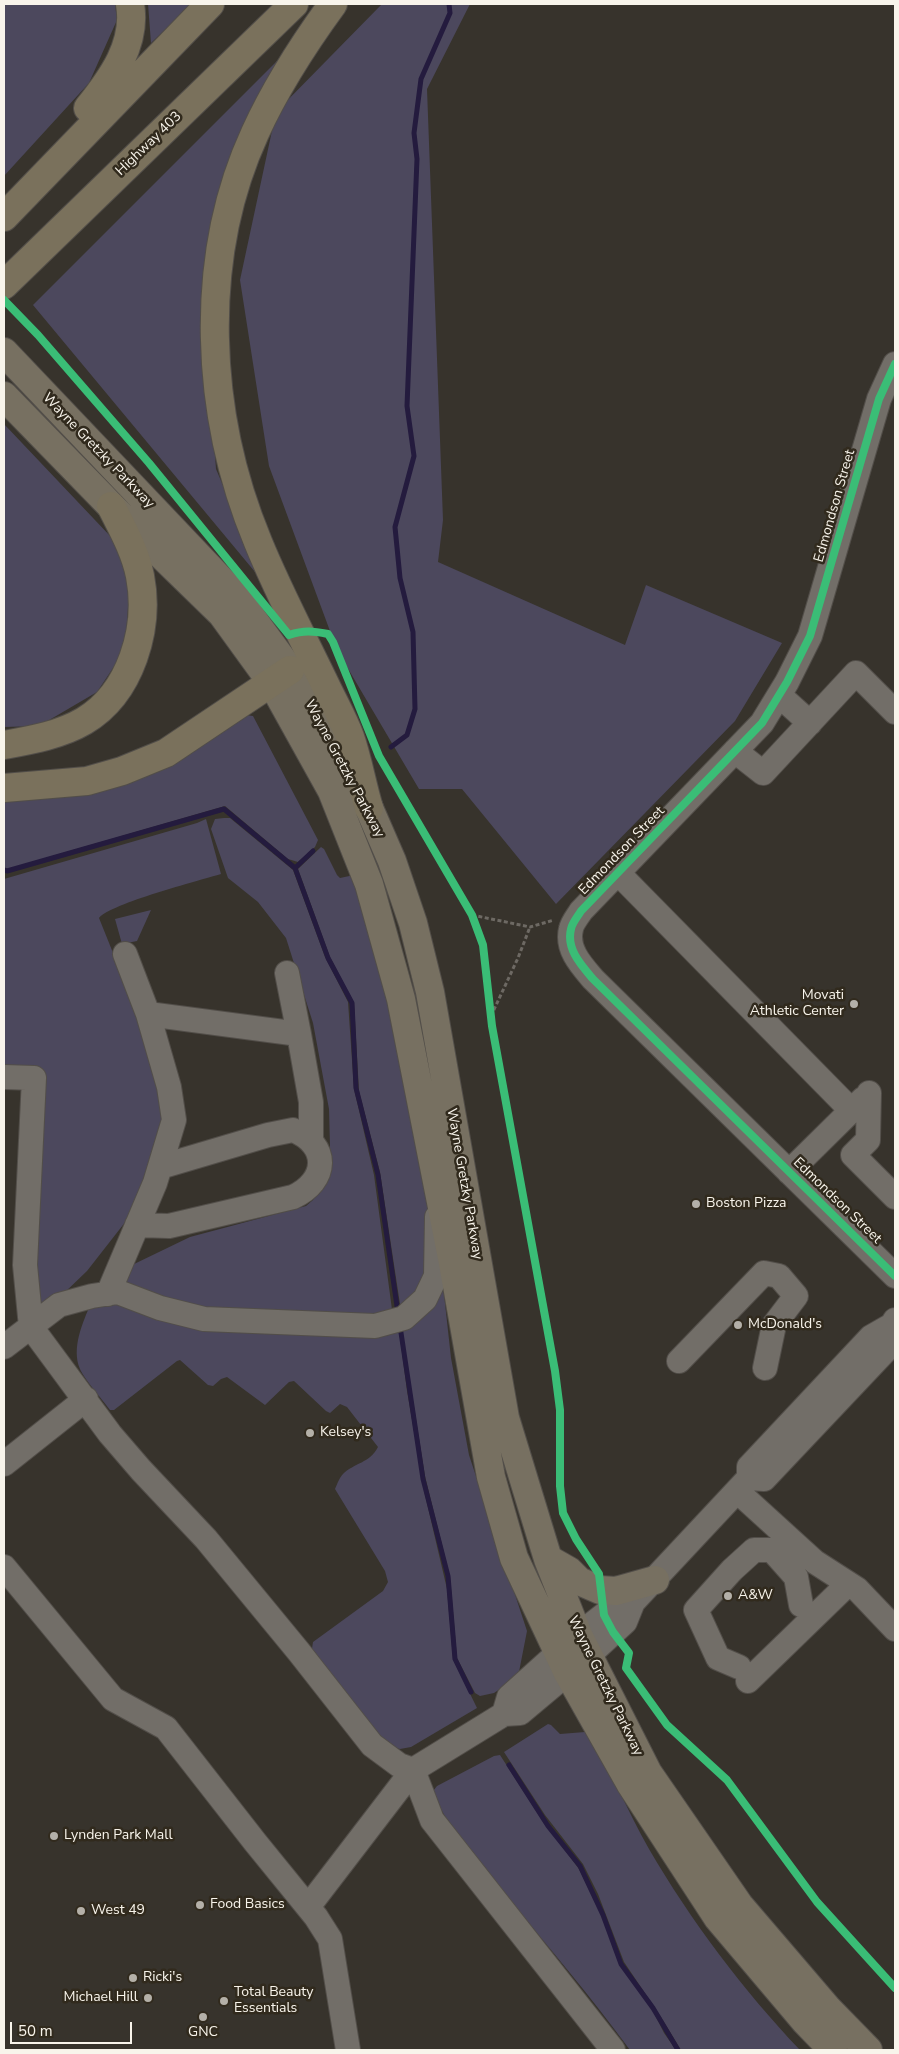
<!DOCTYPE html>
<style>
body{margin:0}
#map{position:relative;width:899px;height:2054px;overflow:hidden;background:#37332c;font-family:"Nunito Sans",sans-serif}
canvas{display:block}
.frame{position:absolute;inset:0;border:5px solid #f8f4eb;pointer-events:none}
.scale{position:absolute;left:10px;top:2022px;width:122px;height:22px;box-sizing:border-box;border:2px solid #f8f4eb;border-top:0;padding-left:6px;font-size:15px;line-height:18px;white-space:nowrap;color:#f8f4eb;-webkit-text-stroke:4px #312a1d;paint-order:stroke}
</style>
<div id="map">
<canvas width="899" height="2054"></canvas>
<div class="frame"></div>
<div class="scale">50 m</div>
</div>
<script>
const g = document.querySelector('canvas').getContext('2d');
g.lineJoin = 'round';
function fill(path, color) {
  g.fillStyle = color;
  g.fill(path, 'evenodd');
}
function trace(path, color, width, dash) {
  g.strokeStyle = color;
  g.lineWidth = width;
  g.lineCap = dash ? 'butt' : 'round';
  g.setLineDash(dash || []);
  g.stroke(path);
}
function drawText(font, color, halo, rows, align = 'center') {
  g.font = font + ' "Nunito Sans",sans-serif';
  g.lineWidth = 5;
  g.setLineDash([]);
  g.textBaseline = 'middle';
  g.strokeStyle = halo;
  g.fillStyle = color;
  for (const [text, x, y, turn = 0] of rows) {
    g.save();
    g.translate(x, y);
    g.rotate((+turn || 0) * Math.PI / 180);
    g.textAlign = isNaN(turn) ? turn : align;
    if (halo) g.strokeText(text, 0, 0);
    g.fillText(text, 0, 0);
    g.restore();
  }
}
const green = new Path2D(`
 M 4,4 L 115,4 L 117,20 L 89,83 L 4,176 Z
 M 148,4 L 192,4 L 151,43 Z
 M 382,4 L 470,4 L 427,89 L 443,520 L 438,562 L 625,645 L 646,585 L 782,643 L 735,721 L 556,904 L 462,789 L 419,789 L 337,650 L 269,466 L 240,280 L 276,112 Z
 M 284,54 L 264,91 L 208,359 L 216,469 L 265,584 L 33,305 Z
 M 4,424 L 112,538 L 130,579 L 125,650 L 97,692 L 39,726 L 4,727 Z
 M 239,714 L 253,716 L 318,840 L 315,847 L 298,862 L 288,859 L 225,806 L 8,869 L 4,867 L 4,801 Z
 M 224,818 L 230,818 L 293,870 L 325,957 L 348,1002 L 354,1089 L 374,1175 L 393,1317 L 204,1317 L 116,1280 L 130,1266 L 190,1237 L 306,1206 L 313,1200 L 325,1180 L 330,1146 L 329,1109 L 313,1023 L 286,938 L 258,902 L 228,878 L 211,829 L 215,819 Z
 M 206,819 L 221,874 C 198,881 112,903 99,918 L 140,1020 L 166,1114 L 137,1207 L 87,1271 L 35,1321 L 36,1079 L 4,1073 L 4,879 L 197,823 Z
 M 321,847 L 324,849 L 337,875 L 340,878 L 354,875 L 393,1003 L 431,1214 L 432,1273 L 401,1311 L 380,1172 L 359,1091 L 354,1003 L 330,957 L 298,869 Z
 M 151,910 L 137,941 L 122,944 L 115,919 Z
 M 443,1285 L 451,1358 L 469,1455 L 527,1631 L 518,1677 L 494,1693 L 480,1696 L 475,1693 L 457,1658 L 450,1577 L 425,1476 L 401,1325 Z
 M 136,1301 L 399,1330 L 407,1391 L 425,1495 L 447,1589 L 453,1659 L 477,1708 L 411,1747 L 400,1749 L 387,1746 L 311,1655 L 313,1642 L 383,1591 L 388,1582 L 385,1571 L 335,1489 C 337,1485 339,1478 343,1474 C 354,1463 370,1463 378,1447 L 347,1407 L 340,1404 L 330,1413 L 326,1411 L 294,1381 L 289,1382 L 265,1405 L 227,1377 L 221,1379 L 213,1386 L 208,1385 L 180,1360 L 177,1361 L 114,1410 L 110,1410 C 102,1399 85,1380 80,1369 C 71,1348 83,1322 91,1303 Z
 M 548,1724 L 551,1725 L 560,1734 L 585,1732 C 611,1768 627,1811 649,1849 C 691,1921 743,1990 800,2050 L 681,2050 L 661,2017 L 624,1962 L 598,1894 L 583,1864 L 545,1815 L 504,1752 Z
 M 500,1755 L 542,1820 L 579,1869 L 602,1916 L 620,1965 L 652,2009 L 664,2033 L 676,2050 L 630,2050 C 592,1998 550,1949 509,1899 C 482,1867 447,1830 433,1791 L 437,1786 L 494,1756 Z`);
const stream = new Path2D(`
 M 391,747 L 407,735 L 415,709 L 413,632 L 400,578 L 395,527 L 414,456 L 407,406 L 417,159 L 414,133 L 421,79 L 450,13 L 449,4
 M 295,868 L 313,851
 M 4,870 L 7,871 L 224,809 L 295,868 L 328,958 L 352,1003 L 356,1088 L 378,1175 L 398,1313
 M 400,1326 L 423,1479 L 448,1576 L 455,1659 L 471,1692
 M 509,1765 L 548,1826 L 580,1866 L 603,1915 L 621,1964 L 653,2008 L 678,2050`);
const path = new Path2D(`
 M 472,915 L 530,927 L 554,920
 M 491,1016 L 518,958 L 530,927`);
const minor = new Path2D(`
 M 895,364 L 879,399 L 810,636 L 787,682 L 762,723 L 581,911 C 578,916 572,923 571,929 C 566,949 581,965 593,979 L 895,1276
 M 779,695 L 810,723
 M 735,751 L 763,773 L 856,673 L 895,712
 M 618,873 L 851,1110
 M 125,954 L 148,1014
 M 287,973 L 299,1034
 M 4,1077 L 34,1078 L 25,1265 L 31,1327 L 110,1434 L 141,1470 L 206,1539 L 299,1652 L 372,1745 L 399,1765 L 413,1770
 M 869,1093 L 868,1140 L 853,1155 L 895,1197
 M 789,1172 L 863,1099
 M 137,1225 L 169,1226 L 293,1197 C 328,1181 330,1145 293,1130 L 268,1135 L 160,1167
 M 108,1294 L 155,1183 L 174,1120 L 169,1087 L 148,1014 L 299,1034 L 311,1102 L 311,1140
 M 4,1347 L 59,1305 L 92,1296 L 118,1292 L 160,1308 L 204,1319 L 375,1326 L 404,1318 L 425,1299 L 436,1276 L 437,1217
 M 679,1361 L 764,1273 L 779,1276 L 796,1296 L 774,1325 L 765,1368
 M 4,1464 L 86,1399
 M 749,1478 L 764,1479 L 885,1351 L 892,1325
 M 737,1491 L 815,1562 L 857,1589 L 895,1629
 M 4,1567 L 113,1699 L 166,1728 L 255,1842 L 316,1917 L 330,1939 L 348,2050
 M 739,1667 L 718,1658 L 696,1610 L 732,1570 L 754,1550 L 772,1550 L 796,1577 L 801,1605
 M 748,1681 L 848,1584
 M 504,1714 L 509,1697 L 578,1635 L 614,1607 L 633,1602
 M 413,1770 L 432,1820 L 613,2050
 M 308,1907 L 413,1770 L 504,1714 L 520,1713 L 588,1656 L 625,1622 L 633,1602 L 749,1478 L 749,1467 L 871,1337 L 892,1325 L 895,1320`);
const major = new Path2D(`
 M 4,352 L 236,596 L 290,670 L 343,760 L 369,808 L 392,861 L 413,923 L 430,992 L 505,1418 L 548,1559 L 578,1635 L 648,1773 L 739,1905 L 828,2009 L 868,2050
 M 4,396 L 111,506 L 222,614 L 272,683 L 332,791 L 369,884 L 401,999 L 453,1263 L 491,1477 L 514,1558 L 568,1673 L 630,1783 L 718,1918 L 805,2021 L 833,2050
 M 548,1559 L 569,1571 L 579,1581 L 600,1590 L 616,1591 L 655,1580`);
const highway = new Path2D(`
 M 333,4 C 303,45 276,87 255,133 C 197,259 205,415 258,542 C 278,591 303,638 326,686 C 334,703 344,720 350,737 C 358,760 362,785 369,808
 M 88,108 C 112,78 137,44 130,4
 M 4,217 L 210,4
 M 4,285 L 294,4
 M 4,745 C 31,740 60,735 84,721 C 131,693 150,628 140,576 C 135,551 122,528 111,506
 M 4,788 L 87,781 L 122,771 L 166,753 L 290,670`);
const cycleway = new Path2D(`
 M 4,300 L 38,335 L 149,463 L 289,635 C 304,630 313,631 328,634 L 333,642 L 379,756 L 472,915 L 483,945 L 492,1026 L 555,1371 L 560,1410 L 560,1486 L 563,1513 L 576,1539 L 599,1574 L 604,1615 L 613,1632 L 629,1653 L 626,1668 L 667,1725 L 727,1780 L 817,1902 L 895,1988
 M 895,364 L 879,399 L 810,636 L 787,682 L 762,723 L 581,911 C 578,916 572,923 571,929 C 566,949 581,965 593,979 L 895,1276`);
const markers = [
 [854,1004,5,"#b4b0a8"],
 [696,1204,5,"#b4b0a8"],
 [738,1325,5,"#b4b0a8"],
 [310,1433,5,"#b4b0a8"],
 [728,1596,5,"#b4b0a8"],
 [54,1836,5,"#b4b0a8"],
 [200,1905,5,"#b4b0a8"],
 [81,1911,5,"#b4b0a8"],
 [133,1978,5,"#b4b0a8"],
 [148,1998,5,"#b4b0a8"],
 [224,2001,5,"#b4b0a8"],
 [203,2017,5,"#b4b0a8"]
];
const streetNames = [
 ["Highway 403",149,144,-44],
 ["Wayne Gretzky Parkway",98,451,46],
 ["Edmondson Street",835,506,-74],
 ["Wayne Gretzky Parkway",344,769,62],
 ["Edmondson Street",622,851,-46],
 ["Wayne Gretzky Parkway",464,1184,80],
 ["Edmondson Street",837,1201,44],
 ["Wayne Gretzky Parkway",605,1686,64]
];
const poiNames = [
 ["Movati",844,996,"right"],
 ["Athletic Center",844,1012,"right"],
 ["Boston Pizza",706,1204],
 ["McDonald's",748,1325],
 ["Kelsey's",320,1433],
 ["A&W",738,1596],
 ["Lynden Park Mall",64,1836],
 ["Food Basics",210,1905],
 ["West 49",91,1911],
 ["Ricki's",143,1978],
 ["Total Beauty",234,1993],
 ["Essentials",234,2009],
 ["Michael Hill",138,1998,"right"],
 ["GNC",203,2033,"center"]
];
fill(green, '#4c485d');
trace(stream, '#241b3e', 5);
trace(minor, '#524e49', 26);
trace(major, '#524e49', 30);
trace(highway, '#524e49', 30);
trace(path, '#6d6963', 3, [4, 2.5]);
trace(minor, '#726e68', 24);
trace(major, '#777061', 28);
trace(highway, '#7a715c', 28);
trace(cycleway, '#3abd76', 8);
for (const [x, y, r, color] of markers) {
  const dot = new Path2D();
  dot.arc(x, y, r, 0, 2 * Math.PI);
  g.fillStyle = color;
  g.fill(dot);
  trace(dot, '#312a1d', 2);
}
drawText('14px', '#f8f4eb', '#312a1d', streetNames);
drawText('14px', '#f8f4eb', '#312a1d', poiNames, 'left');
</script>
